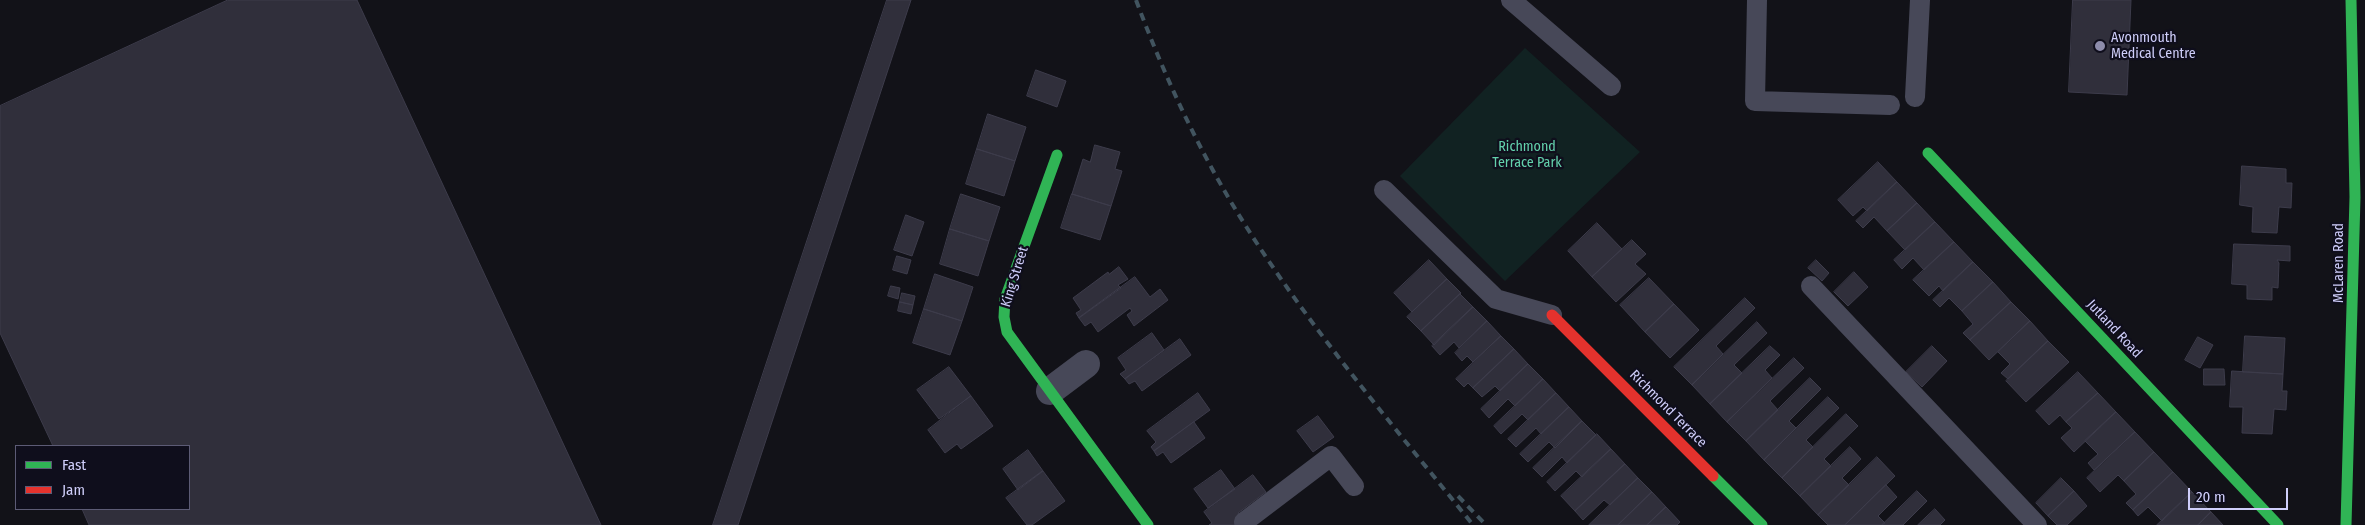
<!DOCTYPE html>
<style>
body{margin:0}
#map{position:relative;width:2365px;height:525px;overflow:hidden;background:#121218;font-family:"Fira Sans Condensed",sans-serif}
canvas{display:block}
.legend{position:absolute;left:15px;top:445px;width:175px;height:65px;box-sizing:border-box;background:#0f0e1c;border:1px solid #5c5b75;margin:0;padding:6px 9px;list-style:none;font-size:15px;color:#cfcefa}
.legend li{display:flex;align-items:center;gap:10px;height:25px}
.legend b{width:25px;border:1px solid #5c5b75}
.scale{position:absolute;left:2188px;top:488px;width:100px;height:22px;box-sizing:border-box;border:2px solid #cfcefa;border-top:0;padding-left:6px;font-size:15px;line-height:18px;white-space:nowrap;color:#cfcefa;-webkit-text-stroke:4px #0f0e1c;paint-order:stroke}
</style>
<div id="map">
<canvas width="2365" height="525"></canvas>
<ul class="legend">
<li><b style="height:6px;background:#30b455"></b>Fast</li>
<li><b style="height:6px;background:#e5322d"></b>Jam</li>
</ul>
<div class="scale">20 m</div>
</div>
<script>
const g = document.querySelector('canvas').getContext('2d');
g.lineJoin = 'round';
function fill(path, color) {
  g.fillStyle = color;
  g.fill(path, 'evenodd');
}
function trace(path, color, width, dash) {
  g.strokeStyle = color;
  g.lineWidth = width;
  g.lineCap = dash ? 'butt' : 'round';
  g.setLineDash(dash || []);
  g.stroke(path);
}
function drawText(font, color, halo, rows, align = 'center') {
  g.font = font + ' "Fira Sans Condensed",sans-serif';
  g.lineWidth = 4.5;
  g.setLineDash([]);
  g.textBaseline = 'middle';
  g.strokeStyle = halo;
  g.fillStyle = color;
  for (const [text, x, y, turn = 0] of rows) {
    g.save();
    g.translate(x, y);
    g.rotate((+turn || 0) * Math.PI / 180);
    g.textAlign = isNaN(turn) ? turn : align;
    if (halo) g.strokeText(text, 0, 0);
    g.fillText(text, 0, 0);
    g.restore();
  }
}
const green = new Path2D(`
 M 1525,48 L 1640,152 L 1505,281 L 1400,176 Z`);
const building = new Path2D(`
 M 228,0 L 357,0 L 601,525 L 89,525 L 82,509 L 189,509 L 189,446 L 53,446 L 0,333 L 0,106 Z
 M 887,0 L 911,0 L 738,525 L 713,525 Z
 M 2073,0 L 2131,0 L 2127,95 L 2069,92 Z
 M 1036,70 L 1066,81 L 1057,107 L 1027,96 Z
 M 988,114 L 1026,127 L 1015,161 L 977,149 Z
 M 1095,145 L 1120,152 L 1115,169 L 1122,171 L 1111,206 L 1072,194 L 1083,159 L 1090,162 Z
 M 977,149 L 1015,161 L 1004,196 L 966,184 Z
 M 1878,162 L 1897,182 L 1867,211 L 1863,207 L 1853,216 L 1838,200 Z
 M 2242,166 L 2286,169 L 2286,183 L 2292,183 L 2291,208 L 2279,207 L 2277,233 L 2252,232 L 2253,207 L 2240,205 Z
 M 1897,182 L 1917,203 L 1887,231 L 1874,217 L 1863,228 L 1856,221 Z
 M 961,194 L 1000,207 L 989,241 L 950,229 Z
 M 1072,194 L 1111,206 L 1100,240 L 1061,228 Z
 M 1917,203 L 1935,222 L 1905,250 L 1887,231 Z
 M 906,215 L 924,222 L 912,256 L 894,250 Z
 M 1935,222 L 1954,242 L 1924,270 L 1913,258 L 1902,269 L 1894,260 Z
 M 1597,223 L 1622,249 L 1592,277 L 1568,251 Z
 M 950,229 L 989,241 L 978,276 L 940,264 Z
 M 1632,240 L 1646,254 L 1635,264 L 1646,274 L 1616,302 L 1592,277 Z
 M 1954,242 L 1973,262 L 1943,291 L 1939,286 L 1929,296 L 1913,280 Z
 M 2234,244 L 2290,246 L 2290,261 L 2277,260 L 2279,263 L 2278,288 L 2272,287 L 2272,300 L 2247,299 L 2247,285 L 2232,284 Z
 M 897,256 L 911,260 L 907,274 L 893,270 Z
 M 1429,260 L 1447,279 L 1412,312 L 1394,293 Z
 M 1816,260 L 1829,273 L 1822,281 L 1808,268 Z
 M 1973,262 L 1993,282 L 1962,311 L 1949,298 L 1940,307 L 1933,300 Z
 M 1119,267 L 1128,279 L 1118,285 L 1121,288 L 1079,318 L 1076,313 L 1081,310 L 1073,298 L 1108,272 L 1109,274 Z
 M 1854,272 L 1868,287 L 1848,306 L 1834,292 Z
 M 935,274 L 973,287 L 962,321 L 924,309 Z
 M 1135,277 L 1150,297 L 1160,289 L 1168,300 L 1134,326 L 1127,315 L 1132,311 L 1130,308 L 1098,332 L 1091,322 L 1085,326 L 1079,318 Z
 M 1649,278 L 1674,304 L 1645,332 L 1620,305 Z
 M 1447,279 L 1461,293 L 1421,331 L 1407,317 Z
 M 1993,282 L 2011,302 L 1970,340 L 1963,333 L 1973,324 L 1962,311 Z
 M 891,286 L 900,288 L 898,299 L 888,296 Z
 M 902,293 L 915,296 L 913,305 L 900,302 Z
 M 1460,294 L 1473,307 L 1434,345 L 1421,331 Z
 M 1745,298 L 1755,308 L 1716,346 L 1723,354 L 1692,385 L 1674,367 Z
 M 900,302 L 913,305 L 911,314 L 898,311 Z
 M 2011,302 L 2030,321 L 1989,360 L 1970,340 Z
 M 1674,304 L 1699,330 L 1670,358 L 1645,332 Z
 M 1473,307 L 1487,321 L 1459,348 L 1454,342 L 1440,355 L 1432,346 Z
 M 924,309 L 962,321 L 950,355 L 913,343 Z
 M 1487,321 L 1501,336 L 1473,362 L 1467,356 L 1462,361 L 1455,353 Z
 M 2030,321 L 2048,341 L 2008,379 L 2001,373 L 2010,364 L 1998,352 Z
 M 1757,322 L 1767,333 L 1734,365 L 1742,373 L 1710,404 L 1692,385 Z
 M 1152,333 L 1164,350 L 1125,379 L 1120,374 L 1126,370 L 1118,358 Z
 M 1501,336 L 1514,349 L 1473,388 L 1468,383 L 1464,387 L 1456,379 Z
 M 2245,336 L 2285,338 L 2283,374 L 2243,372 Z
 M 2198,337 L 2213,345 L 2200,368 L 2185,360 Z
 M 1180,339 L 1191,355 L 1142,391 L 1135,381 L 1129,384 L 1125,379 Z
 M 2048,341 L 2069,362 L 2026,402 L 2006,381 Z
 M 1770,346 L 1780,355 L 1765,370 L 1772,378 L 1727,422 L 1710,404 Z
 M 1932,346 L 1947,361 L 1922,387 L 1906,372 Z
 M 1514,349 L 1528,364 L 1500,391 L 1495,386 L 1482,397 L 1473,388 Z
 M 1794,358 L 1804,368 L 1770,401 L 1778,410 L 1746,441 L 1727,422 Z
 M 1528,364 L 1543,379 L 1515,406 L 1508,399 L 1489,418 L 1481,409 Z
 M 949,367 L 971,396 L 939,419 L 917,390 Z
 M 2204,369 L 2224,369 L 2225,385 L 2204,385 Z
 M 2232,371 L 2283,374 L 2282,391 L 2287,391 L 2286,410 L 2274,409 L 2272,434 L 2242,433 L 2243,407 L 2230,407 Z
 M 2078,372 L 2098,393 L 2066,422 L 2060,415 L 2049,425 L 2036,411 Z
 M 1810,378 L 1821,389 L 1789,421 L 1796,428 L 1764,460 L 1746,441 Z
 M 1543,379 L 1556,393 L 1528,420 L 1522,414 L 1501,434 L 1494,426 Z
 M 1198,393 L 1210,410 L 1154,451 L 1151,447 L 1156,442 L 1147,431 Z
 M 1556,393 L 1569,407 L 1541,434 L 1536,428 L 1516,447 L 1508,439 Z
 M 2098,393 L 2116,412 L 2074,452 L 2061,438 L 2072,428 L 2066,422 Z
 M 971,396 L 993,426 L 961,449 L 957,444 L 945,453 L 928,430 Z
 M 1828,397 L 1839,408 L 1806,440 L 1813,447 L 1782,478 L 1764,460 Z
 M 1569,407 L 1582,421 L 1555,448 L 1549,442 L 1528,462 L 1520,454 Z
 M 2116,412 L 2135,432 L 2094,470 L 2088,463 L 2098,454 L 2085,441 Z
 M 1846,414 L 1858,426 L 1824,459 L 1831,466 L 1800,496 L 1782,478 Z
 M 1318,416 L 1334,437 L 1313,452 L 1297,431 Z
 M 1582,421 L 1596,435 L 1567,463 L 1562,457 L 1542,477 L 1533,468 Z
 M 1194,422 L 1205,438 L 1171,463 L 1163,452 L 1157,456 L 1154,451 Z
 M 2135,432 L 2154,452 L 2124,481 L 2118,475 L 2100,492 L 2087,478 Z
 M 1597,434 L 1611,449 L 1582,477 L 1576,471 L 1555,491 L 1547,482 Z
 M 1850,447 L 1861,459 L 1842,478 L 1849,485 L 1818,515 L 1800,496 Z
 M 1611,449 L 1625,464 L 1575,511 L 1561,496 Z
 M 1028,450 L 1043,471 L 1018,490 L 1003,469 Z
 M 2154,452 L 2173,472 L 2133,510 L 2126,503 L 2136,494 L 2124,481 Z
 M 1877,457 L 1895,476 L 1845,525 L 1828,525 L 1818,515 Z
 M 1625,464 L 1638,478 L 1610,505 L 1604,500 L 1583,520 L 1575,511 Z
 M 1221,470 L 1235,489 L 1208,508 L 1194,489 Z
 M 1043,471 L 1065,501 L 1032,525 L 1027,525 L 1006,498 Z
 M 2173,472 L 2192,492 L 2162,521 L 2148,507 L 2138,516 L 2133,510 Z
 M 1253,475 L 1266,492 L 1238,513 L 1247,525 L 1209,525 L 1212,523 L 1204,512 Z
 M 1638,478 L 1652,492 L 1618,525 L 1589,525 Z
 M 2061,478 L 2074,491 L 2048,516 L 2036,503 Z
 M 1886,485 L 1897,497 L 1878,516 L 1885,523 L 1882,525 L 1845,525 Z
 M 1917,491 L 1927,501 L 1903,525 L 1882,525 Z
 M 2074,491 L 2087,506 L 2067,525 L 2057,525 L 2048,516 Z
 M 1652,492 L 1666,507 L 1647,525 L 1618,525 Z
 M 2192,492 L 2211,512 L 2198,525 L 2157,525 Z
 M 1666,507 L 1680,522 L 1677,525 L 1647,525 Z
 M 1935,509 L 1945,520 L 1940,525 L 1918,525 Z
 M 2211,512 L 2223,525 L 2198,525 Z`);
const lane = new Path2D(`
 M 1511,0 L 1611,86
 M 1757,0 L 1755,101 L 1890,105
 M 1915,97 L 1920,0
 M 1384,190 L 1496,299 L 1552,315
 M 1811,286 L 2037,525
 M 1244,522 L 1331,456 L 1354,486`);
const street = new Path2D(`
 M 1050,391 L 1086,364`);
const fast = new Path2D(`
 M 1928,153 L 2278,525
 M 1057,155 L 1005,299 L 1004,317 L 1007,332 L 1148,525
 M 1713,476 L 1762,525
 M 2346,525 L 2355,197 L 2351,0`);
const jam = new Path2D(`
 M 1552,315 L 1713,476`);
const rail = new Path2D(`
 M 1136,0 C 1162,70 1193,138 1231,202 C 1300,317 1389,420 1473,525
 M 1458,496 L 1486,525`);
const markers = [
 [2100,46,6,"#8d8cab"]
];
const poiNames = [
 ["Avonmouth",2111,38],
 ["Medical Centre",2111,54]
];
const parkNames = [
 ["Richmond",1527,147],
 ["Terrace Park",1527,163]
];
const streetNames = [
 ["McLaren Road",2339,263,-90],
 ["King Street",1015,277,-73],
 ["Jutland Road",2114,329,47],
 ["Richmond Terrace",1668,409,45]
];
fill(green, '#122');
fill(building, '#302f3b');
trace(building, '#3d3c4b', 1);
trace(lane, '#474858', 20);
trace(street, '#474858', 28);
trace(fast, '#30b455', 11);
trace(jam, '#e5322d', 11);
trace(rail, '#41545f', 4, [8, 6]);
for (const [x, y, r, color] of markers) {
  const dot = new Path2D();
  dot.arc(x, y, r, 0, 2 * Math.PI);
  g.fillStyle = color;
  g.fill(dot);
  trace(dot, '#0f0e1c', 2);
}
drawText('14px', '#cfcefa', '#0f0e1c', poiNames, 'left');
drawText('14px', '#63d1ac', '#0f0e1c', parkNames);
drawText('14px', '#cfcefa', '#0f0e1c', streetNames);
</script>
